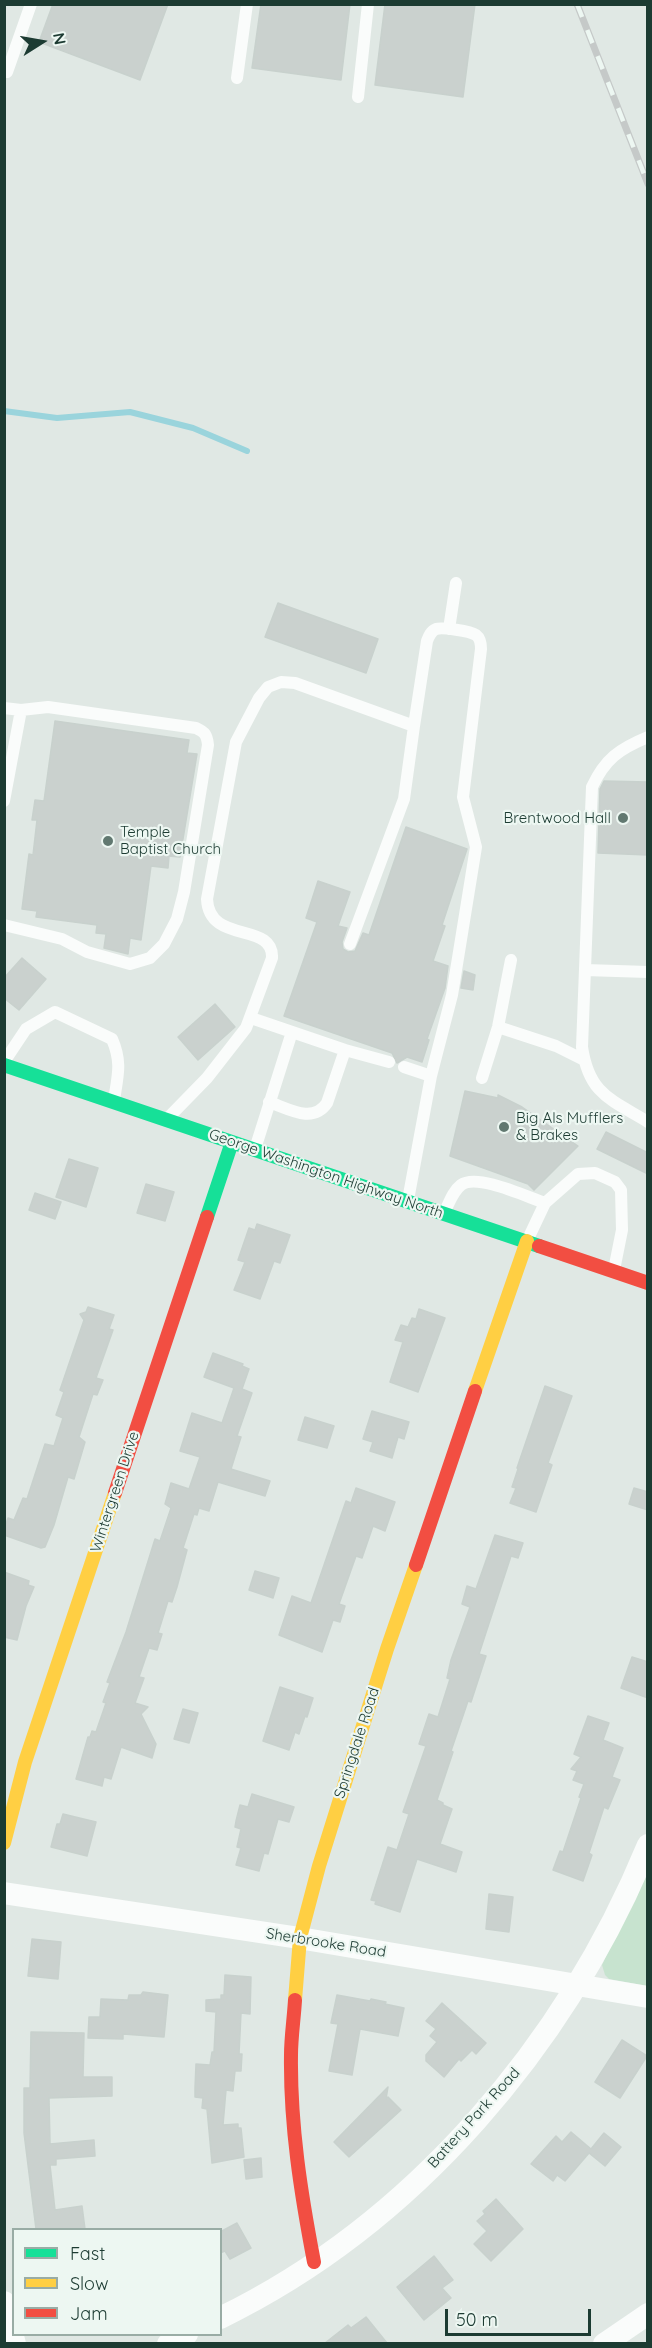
<!DOCTYPE html>
<style>
body{margin:0}
#map{position:relative;width:652px;height:2348px;overflow:hidden;background:#e0e8e4;font-family:Quicksand,sans-serif}
canvas{display:block}
.frame{position:absolute;inset:0;border:6px solid #1c3b32;pointer-events:none}
.legend{position:absolute;left:12px;top:2228px;width:210px;height:108px;box-sizing:border-box;background:#edf7f2;border:2px solid #99aca5;margin:0;padding:8px 10px;list-style:none;font-size:18px;color:#1c3b32}
.legend li{display:flex;align-items:center;gap:12px;height:30px}
.legend b{width:30px;border:2px solid #99aca5}
.north{position:absolute;left:12px;top:12px;width:60px;height:60px;-webkit-text-stroke:4px #edf7f2;paint-order:stroke;rotate:79deg;font-size:16px;font-weight:700;line-height:24px;text-align:center;color:#1c3b32}
.north::after{content:'';display:block;margin:auto;width:21px;height:27px;background:#1c3b32;clip-path:polygon(50% 0,100% 100%,50% 72%,0 100%)}
.scale{position:absolute;left:445px;top:2309px;width:146px;height:27px;box-sizing:border-box;border:3px solid #1c3b32;border-top:0;padding-left:8px;font-size:18px;line-height:21px;white-space:nowrap;color:#1c3b32;-webkit-text-stroke:4px #edf7f2;paint-order:stroke}
</style>
<div id="map">
<canvas width="652" height="2348"></canvas>
<div class="frame"></div>
<ul class="legend">
<li><b style="height:8px;background:#16e098"></b>Fast</li>
<li><b style="height:8px;background:#ffcf43"></b>Slow</li>
<li><b style="height:8px;background:#f24e42"></b>Jam</li>
</ul>
<div class="north">N</div>
<div class="scale">50 m</div>
</div>
<script>
const g = document.querySelector('canvas').getContext('2d');
g.lineJoin = 'round';
function fill(path, color) {
  g.fillStyle = color;
  g.fill(path, 'evenodd');
}
function trace(path, color, width, dash) {
  g.strokeStyle = color;
  g.lineWidth = width;
  g.lineCap = dash ? 'butt' : 'round';
  g.setLineDash(dash || []);
  g.stroke(path);
}
function drawText(font, color, halo, rows, align = 'center') {
  g.font = font + ' Quicksand,sans-serif';
  g.lineWidth = 4.5;
  g.setLineDash([]);
  g.textBaseline = 'middle';
  g.strokeStyle = halo;
  g.fillStyle = color;
  for (const [text, x, y, turn = 0] of rows) {
    g.save();
    g.translate(x, y);
    g.rotate((+turn || 0) * Math.PI / 180);
    g.textAlign = isNaN(turn) ? turn : align;
    if (halo) g.strokeText(text, 0, 0);
    g.fillText(text, 0, 0);
    g.restore();
  }
}
const green = new Path2D(`
 M 647,1865 L 647,1986 L 609,1979 L 605,1975 L 602,1965 Z`);
const stream = new Path2D(`
 M 4,411 L 57,418 L 130,412 L 193,428 L 247,451`);
const building = new Path2D(`
 M 53,4 L 168,4 L 140,80 L 39,42 Z
 M 261,4 L 350,4 L 341,80 L 252,68 Z
 M 385,4 L 475,4 L 463,97 L 375,85 Z
 M 278,603 L 378,639 L 366,673 L 265,637 Z
 M 55,721 L 189,740 L 187,753 L 197,754 L 180,857 L 169,856 L 168,868 L 151,866 L 141,940 L 130,938 L 128,954 L 104,948 L 106,934 L 96,933 L 97,925 L 36,917 L 37,911 L 22,909 L 29,854 L 33,855 L 37,820 L 32,820 L 35,800 L 44,801 Z
 M 604,781 L 648,782 L 648,855 L 598,853 L 600,789 Z
 M 406,827 L 467,849 L 442,925 L 445,926 L 433,961 L 448,966 L 445,988 L 427,1039 L 429,1040 L 422,1062 L 407,1057 L 397,1063 L 392,1053 L 284,1016 L 317,922 L 306,918 L 318,881 L 350,892 L 338,926 L 347,928 L 342,942 L 343,949 L 348,952 L 355,951 L 363,933 L 369,935 Z
 M 22,958 L 46,979 L 19,1010 L 4,998 L 4,978 Z
 M 464,971 L 475,975 L 473,990 L 461,988 Z
 M 215,1004 L 235,1027 L 198,1060 L 178,1037 Z
 M 465,1091 L 498,1098 L 498,1095 L 522,1107 L 578,1146 L 534,1190 L 528,1184 L 450,1156 Z
 M 606,1132 L 648,1153 L 648,1174 L 597,1149 Z
 M 69,1159 L 98,1168 L 86,1207 L 56,1197 Z
 M 146,1184 L 174,1192 L 165,1221 L 137,1213 Z
 M 35,1193 L 61,1202 L 55,1219 L 29,1210 Z
 M 257,1224 L 290,1235 L 280,1263 L 274,1261 L 260,1299 L 234,1290 L 245,1262 L 238,1260 L 249,1228 L 255,1230 Z
 M 88,1307 L 114,1315 L 109,1329 L 113,1330 L 96,1378 L 103,1380 L 97,1395 L 93,1394 L 79,1437 L 85,1442 L 74,1479 L 68,1477 L 54,1525 L 45,1547 L 41,1548 L 4,1535 L 4,1529 L 8,1518 L 14,1520 L 23,1498 L 27,1499 L 45,1444 L 54,1446 L 63,1418 L 56,1415 L 64,1392 L 60,1390 L 84,1320 L 80,1314 L 86,1312 Z
 M 419,1309 L 445,1318 L 418,1392 L 390,1382 L 403,1342 L 395,1340 L 401,1325 L 408,1327 L 412,1318 L 416,1319 Z
 M 213,1353 L 243,1364 L 242,1366 L 249,1369 L 242,1389 L 252,1393 L 237,1436 L 241,1437 L 231,1469 L 270,1481 L 265,1496 L 218,1482 L 209,1511 L 199,1508 L 197,1515 L 194,1514 L 183,1548 L 187,1550 L 177,1587 L 172,1602 L 168,1601 L 158,1633 L 162,1634 L 157,1650 L 149,1648 L 139,1677 L 144,1678 L 135,1703 L 148,1707 L 141,1714 L 156,1744 L 152,1758 L 121,1747 L 111,1779 L 104,1777 L 102,1786 L 76,1779 L 88,1737 L 90,1737 L 92,1731 L 96,1732 L 106,1703 L 103,1702 L 110,1683 L 107,1682 L 126,1632 L 155,1539 L 160,1541 L 171,1508 L 165,1504 L 171,1483 L 189,1489 L 200,1457 L 180,1451 L 192,1413 L 222,1423 L 234,1388 L 204,1377 Z
 M 545,1386 L 572,1396 L 548,1463 L 552,1465 L 536,1512 L 510,1503 L 516,1488 L 512,1487 L 518,1469 L 517,1468 Z
 M 372,1411 L 409,1422 L 404,1439 L 398,1437 L 392,1458 L 370,1451 L 373,1442 L 363,1439 Z
 M 305,1417 L 334,1426 L 327,1448 L 298,1440 Z
 M 356,1488 L 395,1502 L 385,1531 L 373,1526 L 362,1558 L 356,1556 L 339,1604 L 345,1606 L 340,1622 L 333,1620 L 322,1652 L 279,1635 L 292,1596 L 311,1603 L 346,1501 L 351,1503 Z
 M 634,1488 L 648,1492 L 648,1510 L 629,1504 Z
 M 495,1535 L 523,1543 L 518,1558 L 511,1556 L 479,1654 L 486,1656 L 471,1702 L 468,1701 L 451,1751 L 453,1752 L 437,1800 L 443,1803 L 443,1805 L 452,1809 L 440,1844 L 462,1852 L 456,1872 L 417,1859 L 400,1912 L 375,1904 L 376,1901 L 371,1900 L 388,1847 L 397,1850 L 409,1814 L 403,1812 L 426,1746 L 419,1744 L 429,1714 L 438,1717 L 450,1679 L 447,1678 L 451,1660 L 470,1607 L 462,1604 L 467,1586 L 476,1589 Z
 M 255,1571 L 279,1578 L 273,1598 L 249,1590 Z
 M 4,1572 L 29,1581 L 28,1585 L 34,1587 L 26,1606 L 17,1640 L 4,1637 Z
 M 632,1657 L 648,1662 L 648,1698 L 621,1688 Z
 M 280,1687 L 313,1698 L 307,1717 L 305,1716 L 299,1734 L 295,1732 L 289,1750 L 263,1741 Z
 M 183,1709 L 198,1713 L 189,1743 L 174,1739 Z
 M 588,1716 L 609,1723 L 603,1740 L 623,1748 L 612,1777 L 620,1780 L 608,1809 L 604,1807 L 589,1853 L 592,1855 L 583,1881 L 553,1870 L 560,1851 L 563,1852 L 581,1798 L 579,1797 L 584,1784 L 573,1780 L 577,1771 L 571,1769 L 581,1757 L 574,1754 Z
 M 252,1794 L 294,1807 L 289,1822 L 278,1819 L 268,1854 L 264,1853 L 259,1871 L 236,1865 L 241,1848 L 237,1847 L 241,1829 L 235,1827 L 236,1821 L 240,1805 L 248,1807 Z
 M 63,1814 L 96,1822 L 87,1856 L 51,1847 L 57,1824 L 60,1824 Z
 M 489,1894 L 513,1897 L 509,1932 L 486,1929 Z
 M 32,1939 L 61,1942 L 58,1979 L 28,1976 Z
 M 225,1975 L 251,1977 L 250,2014 L 241,2013 L 239,2054 L 242,2054 L 241,2071 L 235,2071 L 233,2091 L 226,2090 L 223,2125 L 238,2124 L 238,2128 L 241,2128 L 244,2157 L 212,2163 L 207,2109 L 202,2108 L 203,2098 L 195,2097 L 195,2088 L 196,2064 L 210,2065 L 212,2052 L 214,2052 L 216,2012 L 206,2011 L 206,2000 L 221,1999 L 221,1995 L 224,1995 Z
 M 143,1992 L 168,1995 L 164,2037 L 123,2034 L 123,2039 L 88,2038 L 89,2017 L 100,2017 L 101,1999 L 128,2000 L 129,1995 L 141,1995 Z
 M 337,1995 L 370,2001 L 371,1999 L 386,2002 L 385,2004 L 404,2008 L 398,2036 L 360,2029 L 352,2075 L 329,2071 L 338,2024 L 331,2023 Z
 M 442,2003 L 486,2043 L 476,2054 L 472,2050 L 461,2061 L 459,2059 L 444,2077 L 426,2061 L 426,2055 L 437,2042 L 430,2036 L 436,2029 L 426,2021 Z
 M 31,2032 L 84,2033 L 83,2077 L 112,2077 L 112,2096 L 49,2098 L 50,2144 L 94,2140 L 95,2156 L 56,2159 L 56,2165 L 50,2165 L 55,2210 L 82,2206 L 85,2229 L 36,2229 L 24,2133 L 24,2088 L 30,2088 Z
 M 622,2040 L 647,2056 L 620,2098 L 595,2082 Z
 M 388,2087 L 386,2099 L 388,2097 L 401,2110 L 349,2157 L 334,2142 Z
 M 571,2132 L 591,2149 L 604,2133 L 621,2147 L 605,2166 L 589,2153 L 565,2181 L 557,2175 L 553,2181 L 531,2164 L 556,2136 L 562,2142 Z
 M 261,2158 L 262,2177 L 246,2179 L 244,2160 Z
 M 496,2199 L 523,2229 L 491,2261 L 474,2244 L 487,2231 L 477,2221 L 485,2214 L 483,2211 Z
 M 237,2223 L 251,2248 L 230,2259 L 225,2251 L 220,2253 L 220,2232 Z
 M 434,2256 L 453,2280 L 442,2288 L 451,2298 L 424,2320 L 397,2287 Z
 M 366,2317 L 387,2343 L 325,2343 L 348,2325 L 351,2328 Z`);
const lane = new Path2D(`
 M 7,72 L 31,4
 M 237,78 L 247,4
 M 358,97 L 368,4
 M 449,629 L 456,583
 M 4,708 L 21,710 L 48,707 L 196,728 C 205,732 207,735 208,745 L 184,892 L 177,919 L 164,944 L 150,958 L 130,964 L 87,952 L 62,939 L 4,925
 M 648,737 C 619,749 605,759 592,787 L 582,1047 C 589,1094 610,1099 648,1122
 M 4,801 L 21,710
 M 350,944 L 404,799 L 414,726
 M 585,970 L 648,972
 M 251,1018 L 345,1050 L 389,1062
 M 498,1027 L 556,1046 L 584,1060
 M 4,1062 L 26,1029 L 55,1012 L 112,1039 C 122,1062 118,1075 114,1100
 M 404,1067 L 431,1076
 M 482,1078 L 498,1027 L 511,960
 M 269,1102 C 289,1109 313,1124 327,1103 L 345,1050
 M 168,1118 L 207,1078 L 246,1028 L 272,958 C 274,921 209,945 207,899 L 236,742 L 259,698 L 268,687 L 281,682 L 295,683 L 414,726 L 427,641 C 429,636 431,631 436,629 C 442,627 470,631 476,635 C 480,638 481,644 481,649 L 463,797 L 476,847 L 452,995 L 431,1076 L 408,1200
 M 255,1149 L 292,1032
 M 444,1213 C 449,1204 452,1192 461,1185 C 477,1173 527,1197 545,1203
 M 527,1241 L 545,1203 L 578,1174 L 595,1173 L 615,1182 L 621,1190 L 622,1230 L 614,1270`);
const street = new Path2D(`
 M 4,1893 L 300,1938 L 648,1997
 M 4,2302 L 15,2344
 M 220,2318 C 415,2223 566,2044 648,1845
 M 168,2344 L 187,2334
 M 604,2344 L 648,2314`);
const fast = new Path2D(`
 M 4,1065 L 539,1246
 M 207,1217 L 232,1142`);
const slow = new Path2D(`
 M 475,1391 L 527,1241
 M 4,1843 L 25,1762 L 115,1493
 M 295,2000 L 300,1938 L 319,1866 L 387,1649 L 416,1565`);
const jam = new Path2D(`
 M 539,1246 L 648,1283
 M 115,1493 L 207,1217
 M 416,1565 L 475,1391
 M 295,2000 C 294,2018 291,2037 291,2055 C 290,2125 301,2194 314,2262`);
const rail = new Path2D(`
 M 577,4 L 648,184`);
const markers = [
 [623,818,6,"#617870"],
 [108,841,6,"#617870"],
 [504,1127,6,"#617870"]
];
const poiNames = [
 ["Brentwood Hall",611,818,"right"],
 ["Temple",120,832],
 ["Baptist Church",120,849],
 ["Big Als Mufflers",516,1118],
 ["& Brakes",516,1135]
];
const streetNames = [
 ["George Washington Highway North",326,1174,19],
 ["Wintergreen Drive",115,1492,-72],
 ["Springdale Road",357,1743,-72],
 ["Sherbrooke Road",326,1943,9],
 ["Battery Park Road",474,2118,-48]
];
fill(green, '#c7e3cf');
trace(stream, '#9ad4dc', 6);
fill(building, '#cad1ce');
trace(building, '#c8d1cd', 1.5);
trace(lane, '#fafcfb', 12);
trace(street, '#fafcfb', 22);
trace(fast, '#16e098', 14);
trace(slow, '#ffcf43', 14);
trace(jam, '#f24e42', 14);
trace(rail, '#c5c9c8', 7);
trace(rail, '#edf7f2', 4.5, [14]);
for (const [x, y, r, color] of markers) {
  const dot = new Path2D();
  dot.arc(x, y, r, 0, 2 * Math.PI);
  g.fillStyle = color;
  g.fill(dot);
  trace(dot, '#edf7f2', 2);
}
drawText('15px', '#1c3b32', '#edf7f2', poiNames, 'left');
drawText('15px', '#1c3b32', '#edf7f2', streetNames);
</script>
